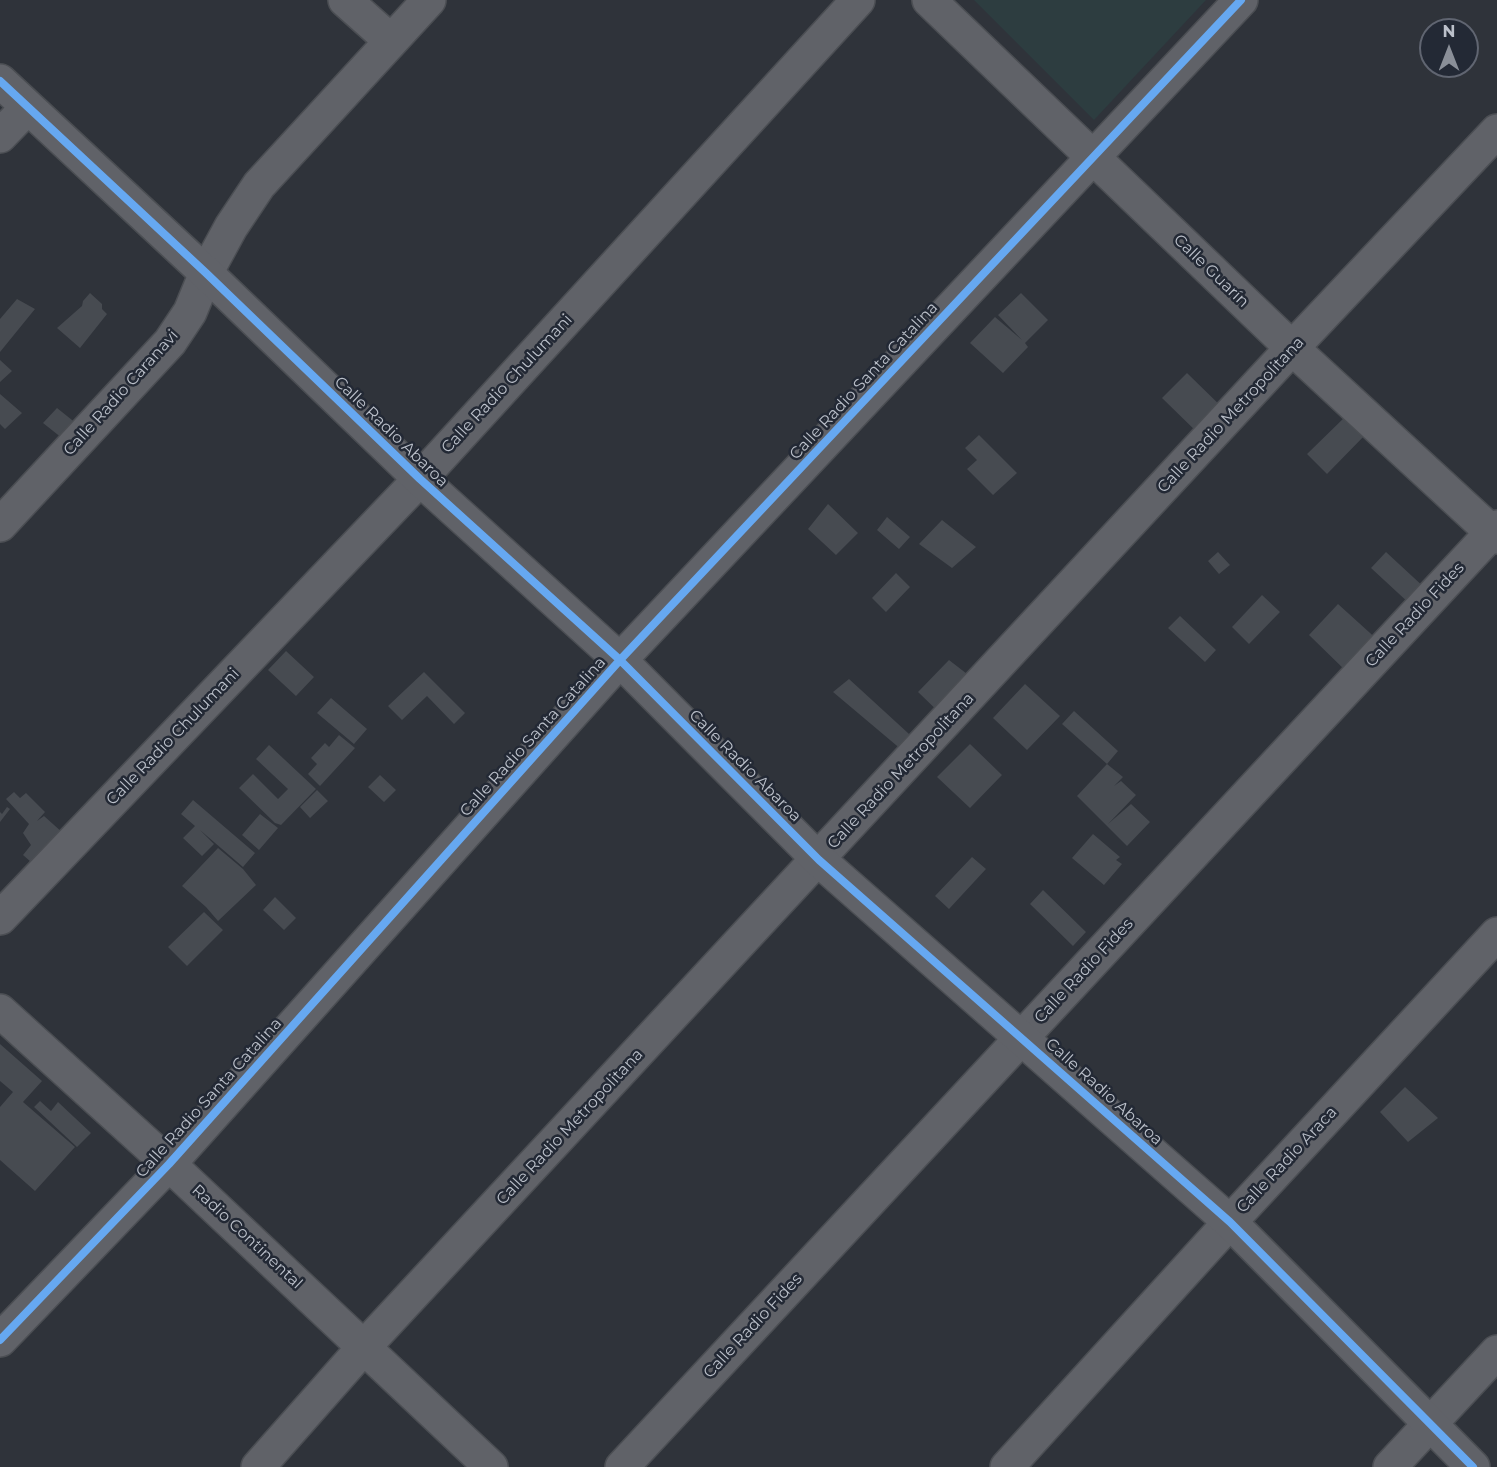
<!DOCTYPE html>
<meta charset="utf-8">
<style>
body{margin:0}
#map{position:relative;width:1497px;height:1467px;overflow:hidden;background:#2f333a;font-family:Montserrat,sans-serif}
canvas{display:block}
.north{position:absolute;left:1419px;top:18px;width:60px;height:60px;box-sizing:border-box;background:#232935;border:2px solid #606571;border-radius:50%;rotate:0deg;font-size:16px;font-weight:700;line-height:24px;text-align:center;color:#bbc0ca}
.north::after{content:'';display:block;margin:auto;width:21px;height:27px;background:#8a8f98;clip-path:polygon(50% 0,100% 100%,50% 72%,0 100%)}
</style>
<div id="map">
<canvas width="1497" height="1467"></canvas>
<div class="north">N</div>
</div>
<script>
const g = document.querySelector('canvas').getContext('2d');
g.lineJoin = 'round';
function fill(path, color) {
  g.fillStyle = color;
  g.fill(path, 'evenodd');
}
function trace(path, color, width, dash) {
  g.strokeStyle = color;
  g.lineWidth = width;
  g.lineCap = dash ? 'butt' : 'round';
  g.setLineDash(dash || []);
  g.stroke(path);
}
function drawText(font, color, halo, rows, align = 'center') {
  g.font = font + ' Montserrat,sans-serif';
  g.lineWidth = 5;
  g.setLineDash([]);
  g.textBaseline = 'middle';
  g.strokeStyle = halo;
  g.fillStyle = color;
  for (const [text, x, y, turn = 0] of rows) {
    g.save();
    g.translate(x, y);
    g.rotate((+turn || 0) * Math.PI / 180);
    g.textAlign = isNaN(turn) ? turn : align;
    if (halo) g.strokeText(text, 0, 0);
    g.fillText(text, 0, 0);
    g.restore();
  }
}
const green = new Path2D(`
 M 974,0 L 1206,0 L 1094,120 Z`);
const building = new Path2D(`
 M 90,293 L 102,304 L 102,309 L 107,314 L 80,348 L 57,328 L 82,306 L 83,301 Z
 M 1021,293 L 1048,320 L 1025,343 L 1028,347 L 1003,373 L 970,343 L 995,317 L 1022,340 L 998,315 Z
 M 17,299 L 35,309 L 0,352 L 0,319 Z
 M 0,360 L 12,371 L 0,382 Z
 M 1187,373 L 1228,413 L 1203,438 L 1162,398 Z
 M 0,394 L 22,413 L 5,429 L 0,424 Z
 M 57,408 L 82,428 L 67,442 L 43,423 Z
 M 1348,414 L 1367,433 L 1327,474 L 1307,454 Z
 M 979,435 L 1017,473 L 993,495 L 967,469 L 977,460 L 965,448 Z
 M 828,504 L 858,533 L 836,555 L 808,529 Z
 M 887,517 L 910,537 L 899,549 L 877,530 Z
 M 942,520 L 976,547 L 952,568 L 919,544 Z
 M 1218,552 L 1230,565 L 1219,574 L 1208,561 Z
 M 1386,552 L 1426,589 L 1411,605 L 1371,568 Z
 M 896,573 L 910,587 L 886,612 L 872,598 Z
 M 1262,595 L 1280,612 L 1249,644 L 1232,627 Z
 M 1338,604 L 1380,642 L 1349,674 L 1309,635 Z
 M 1180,616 L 1216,650 L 1205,662 L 1168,628 Z
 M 286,651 L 314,677 L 296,696 L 268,670 Z
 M 949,660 L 980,684 L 947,720 L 918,692 Z
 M 424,672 L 465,713 L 454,724 L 427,696 L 402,720 L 388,706 Z
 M 849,679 L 920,744 L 909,756 L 833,692 Z
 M 1025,684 L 1060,716 L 1027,750 L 993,718 Z
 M 331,698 L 367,729 L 354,744 L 317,713 Z
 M 1074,711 L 1118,751 L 1107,764 L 1062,724 Z
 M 339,735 L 355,748 L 320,786 L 308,774 L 317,764 L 311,758 L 325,743 L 329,747 Z
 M 970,744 L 1002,775 L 970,808 L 937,777 Z
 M 269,745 L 316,789 L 281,825 L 275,823 L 239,788 L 253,774 L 278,799 L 288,789 L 256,759 Z
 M 1107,764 L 1123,777 L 1114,786 L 1121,781 L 1136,795 L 1108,824 L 1131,804 L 1150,822 L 1127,846 L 1077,796 Z
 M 380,775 L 396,790 L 384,802 L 368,787 Z
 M 317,790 L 328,801 L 310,818 L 300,807 Z
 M 14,792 L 20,798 L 26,793 L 45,812 L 37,821 L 44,816 L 63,833 L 39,869 L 23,855 L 31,845 L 23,833 L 29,824 L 6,799 Z
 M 193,800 L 255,853 L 243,867 L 200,830 L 214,844 L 202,856 L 183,838 L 195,826 L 181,814 Z
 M 7,807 L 10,809 L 0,822 L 0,812 L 2,814 Z
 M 260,814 L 278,828 L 259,850 L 242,835 Z
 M 1093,834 L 1120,857 L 1116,860 L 1122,864 L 1104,885 L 1072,858 Z
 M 218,848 L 243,869 L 256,885 L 218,921 L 206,907 L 182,886 Z
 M 972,857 L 986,869 L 949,909 L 935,896 Z
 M 1043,890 L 1086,932 L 1073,946 L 1030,904 Z
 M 275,897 L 296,918 L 284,930 L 263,910 Z
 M 204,912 L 223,930 L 187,966 L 168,947 Z
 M 0,1044 L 42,1081 L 23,1102 L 75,1147 L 35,1191 L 0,1160 L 0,1107 L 13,1092 L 0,1081 Z
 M 1405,1087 L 1438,1118 L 1408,1142 L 1380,1112 Z
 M 40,1101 L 51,1111 L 58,1102 L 91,1133 L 77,1147 L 34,1107 Z`);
const minor = new Path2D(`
 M 345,0 L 391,41
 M 929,0 L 1292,348 L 1497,537
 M 0,525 L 170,342 L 190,312 L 206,273 L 231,227 L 259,185 L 429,0
 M 0,918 L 420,479 L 858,0
 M 0,1011 L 169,1164 L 491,1467
 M 0,1340 L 169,1164 L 620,660 L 1241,0
 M 258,1467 L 364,1347 L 1292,348 L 1497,131
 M 622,1467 L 1497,527
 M 1007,1467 L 1230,1222 L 1497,934
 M 1390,1467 L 1497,1352`);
const tertiary = new Path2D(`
 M 0,81 L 206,273 L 420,479 L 620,660 L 819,860 L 1230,1222 L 1473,1467
 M 0,136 L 28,107`);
const cycleway = new Path2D(`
 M 0,81 L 206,273 L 420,479 L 620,660 L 819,860 L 1230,1222 L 1473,1467
 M 0,1340 L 169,1164 L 620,660 L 1241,0`);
const streetNames = [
 ["Calle Guarín",1211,271,44],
 ["Calle Radio Santa Catalina",864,381,-47],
 ["Calle Radio Chulumani",507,384,-47],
 ["Calle Radio Caranavi",121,393,-48],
 ["Calle Radio Metropolitana",1231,415,-47],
 ["Calle Radio Abaroa",391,432,44],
 ["Calle Radio Fides",1415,615,-47],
 ["Calle Radio Chulumani",173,737,-46],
 ["Calle Radio Santa Catalina",533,737,-48],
 ["Calle Radio Abaroa",745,766,45],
 ["Calle Radio Metropolitana",901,771,-47],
 ["Calle Radio Fides",1084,971,-47],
 ["Calle Radio Abaroa",1104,1092,42],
 ["Calle Radio Santa Catalina",209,1098,-48],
 ["Calle Radio Metropolitana",570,1127,-47],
 ["Calle Radio Araca",1287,1160,-47],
 ["Radio Continental",247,1237,43],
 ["Calle Radio Fides",753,1326,-47]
];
fill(green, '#2d3d40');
fill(building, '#474b51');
trace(minor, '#4b4e53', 36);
trace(tertiary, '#4b4e53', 36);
trace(minor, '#606268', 33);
trace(tertiary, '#606268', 33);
trace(cycleway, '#66a8f1', 8);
drawText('16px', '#bbc0ca', '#232935', streetNames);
</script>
